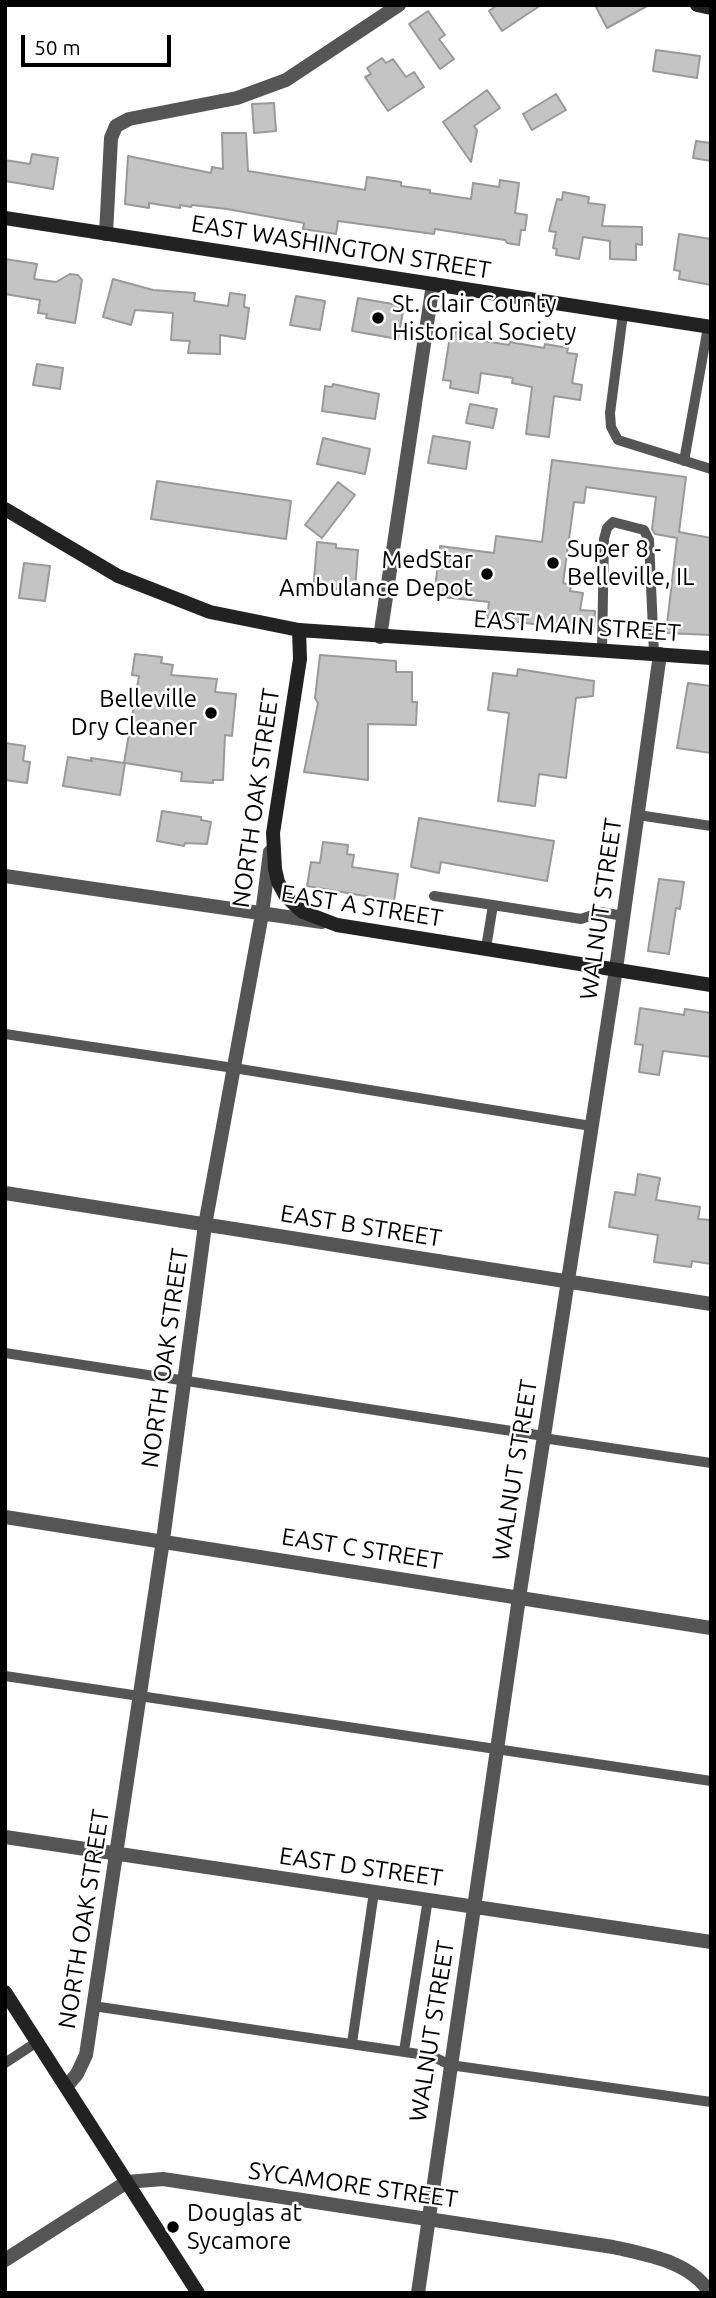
<!DOCTYPE html>
<style>
body{margin:0}
#map{position:relative;width:716px;height:2298px;overflow:hidden;background:#fff;font-family:Ubuntu,sans-serif}
canvas{display:block}
.frame{position:absolute;inset:0;border:7px solid #000;pointer-events:none}
.scale{position:absolute;left:21px;top:35px;width:150px;height:32px;box-sizing:border-box;border:4px solid #000;border-top:0;padding-left:9px;font-size:21px;line-height:24px;white-space:nowrap;color:#000;-webkit-text-stroke:5px #fff;paint-order:stroke}
</style>
<div id="map">
<canvas width="716" height="2298"></canvas>
<div class="frame"></div>
<div class="scale">50 m</div>
</div>
<script>
const g = document.querySelector('canvas').getContext('2d');
g.lineJoin = 'round';
function fill(path, color) {
  g.fillStyle = color;
  g.fill(path, 'evenodd');
}
function trace(path, color, width, dash) {
  g.strokeStyle = color;
  g.lineWidth = width;
  g.lineCap = dash ? 'butt' : 'round';
  g.setLineDash(dash || []);
  g.stroke(path);
}
function drawText(font, color, halo, rows, align = 'center') {
  g.font = font + ' Ubuntu,sans-serif';
  g.lineWidth = 5;
  g.setLineDash([]);
  g.textBaseline = 'middle';
  g.strokeStyle = halo;
  g.fillStyle = color;
  for (const [text, x, y, turn = 0] of rows) {
    g.save();
    g.translate(x, y);
    g.rotate((+turn || 0) * Math.PI / 180);
    g.textAlign = isNaN(turn) ? turn : align;
    if (halo) g.strokeText(text, 0, 0);
    g.fillText(text, 0, 0);
    g.restore();
  }
}
const building = new Path2D(`
 M 497,5 L 541,5 L 502,31 L 489,11 Z
 M 595,5 L 649,5 L 607,28 Z
 M 428,11 L 445,35 L 439,39 L 454,59 L 440,69 L 409,24 Z
 M 656,50 L 700,56 L 697,78 L 653,71 Z
 M 382,58 L 386,63 L 393,59 L 406,77 L 414,72 L 424,87 L 388,111 L 365,77 L 371,74 L 367,68 Z
 M 487,90 L 500,108 L 474,126 L 477,130 L 471,162 L 443,122 Z
 M 556,94 L 566,110 L 532,130 L 523,114 Z
 M 274,103 L 276,131 L 254,133 L 252,104 Z
 M 222,133 L 246,133 L 248,171 L 365,190 L 367,177 L 401,182 L 401,186 L 430,190 L 430,193 L 471,199 L 473,183 L 499,187 L 500,180 L 519,183 L 515,213 L 527,215 L 525,230 L 521,230 L 519,245 L 507,243 L 505,240 L 435,229 L 434,234 L 338,221 L 336,234 L 303,229 L 304,223 L 227,209 L 192,205 L 191,207 L 180,205 L 180,208 L 149,203 L 149,208 L 125,204 L 128,156 L 211,173 L 212,167 L 223,169 Z
 M 696,141 L 711,143 L 711,161 L 693,158 Z
 M 32,154 L 58,158 L 53,189 L 5,181 L 5,160 L 30,164 Z
 M 563,192 L 589,197 L 588,203 L 605,205 L 602,226 L 642,227 L 642,245 L 636,244 L 636,260 L 610,259 L 610,241 L 583,237 L 579,259 L 556,255 L 557,249 L 553,248 L 556,232 L 549,231 L 557,199 L 562,200 Z
 M 679,234 L 711,239 L 711,285 L 679,279 L 680,271 L 674,270 Z
 M 5,259 L 37,264 L 34,279 L 56,282 L 70,274 L 78,275 L 82,280 L 75,323 L 46,318 L 47,314 L 38,313 L 40,300 L 5,294 Z
 M 113,279 L 153,290 L 195,293 L 194,301 L 228,306 L 230,293 L 245,295 L 244,307 L 249,308 L 245,339 L 220,335 L 220,354 L 188,353 L 190,341 L 171,340 L 173,313 L 135,310 L 131,325 L 103,317 Z
 M 296,296 L 325,301 L 320,330 L 290,325 Z
 M 358,298 L 404,306 L 398,339 L 352,331 Z
 M 455,331 L 472,334 L 472,339 L 509,345 L 510,342 L 544,348 L 545,344 L 568,348 L 567,353 L 577,354 L 572,383 L 582,385 L 580,400 L 554,396 L 549,437 L 526,434 L 532,387 L 512,383 L 513,378 L 481,373 L 478,393 L 450,388 L 451,381 L 443,380 L 450,336 L 454,337 Z
 M 37,364 L 63,368 L 60,389 L 33,385 Z
 M 333,384 L 379,394 L 375,419 L 322,411 L 325,386 L 332,387 Z
 M 470,404 L 497,409 L 493,428 L 466,423 Z
 M 433,436 L 470,442 L 466,469 L 428,463 Z
 M 323,438 L 370,449 L 365,474 L 317,464 Z
 M 552,460 L 686,477 L 679,532 L 711,538 L 711,635 L 666,633 L 677,538 L 655,534 L 652,529 L 656,497 L 586,487 L 584,503 L 574,502 L 563,583 L 571,585 L 570,591 L 583,593 L 580,610 L 595,611 L 594,627 L 572,626 L 572,629 L 487,618 L 489,602 L 434,596 L 440,546 L 494,553 L 496,536 L 542,542 Z
 M 157,481 L 291,501 L 286,539 L 151,519 Z
 M 338,482 L 355,495 L 322,538 L 305,525 Z
 M 317,542 L 336,544 L 336,548 L 358,550 L 355,590 L 334,589 L 334,592 L 329,591 L 329,593 L 313,592 Z
 M 24,563 L 50,566 L 45,601 L 19,598 Z
 M 135,654 L 162,657 L 161,663 L 173,665 L 171,675 L 217,679 L 215,692 L 236,694 L 232,736 L 225,735 L 223,780 L 213,780 L 213,783 L 181,781 L 182,772 L 125,763 L 120,795 L 63,786 L 68,757 L 92,761 L 91,758 L 124,763 L 139,676 L 132,675 Z
 M 320,655 L 396,661 L 396,672 L 412,672 L 412,702 L 417,702 L 416,725 L 368,724 L 368,780 L 304,772 L 318,703 L 315,698 Z
 M 518,669 L 594,681 L 593,696 L 576,698 L 566,778 L 539,774 L 535,806 L 498,801 L 509,713 L 488,710 L 493,673 L 517,676 Z
 M 688,683 L 711,686 L 711,753 L 677,748 Z
 M 5,743 L 25,746 L 23,761 L 30,762 L 27,783 L 5,780 Z
 M 162,811 L 201,817 L 201,820 L 211,822 L 207,844 L 185,843 L 184,846 L 157,841 Z
 M 419,818 L 554,841 L 547,881 L 441,862 L 439,873 L 411,867 Z
 M 323,842 L 348,845 L 347,854 L 354,855 L 352,867 L 398,874 L 394,901 L 307,886 L 311,862 L 320,863 Z
 M 659,879 L 684,882 L 680,909 L 676,908 L 669,954 L 648,951 Z
 M 640,1008 L 684,1015 L 685,1009 L 711,1013 L 711,1057 L 663,1051 L 659,1075 L 639,1072 L 643,1045 L 635,1044 Z
 M 638,1174 L 660,1178 L 656,1200 L 700,1207 L 698,1219 L 711,1220 L 711,1264 L 692,1261 L 691,1267 L 654,1262 L 658,1235 L 609,1227 L 615,1192 L 635,1195 Z`);
const lane = new Path2D(`
 M 623,314 L 610,413 L 611,427 L 618,440 L 711,469
 M 684,461 L 708,327
 M 602,650 L 604,539 L 607,528 L 613,522 L 644,530 L 649,540 L 654,653
 M 638,815 L 711,826
 M 434,896 L 493,905 L 486,948
 M 493,905 L 581,919 L 601,912 L 623,916
 M 5,1034 L 234,1068 L 591,1126
 M 5,1353 L 544,1436
 M 543,1438 L 711,1463
 M 5,1676 L 711,1781
 M 93,2006 L 432,2056 L 450,2065 L 711,2102
 M 352,2043 L 374,1892
 M 404,2051 L 428,1899
 M 5,2063 L 37,2042`);
const street = new Path2D(`
 M 106,234 L 111,138 L 116,126 L 129,119 L 237,98 L 286,80 L 399,5
 M 380,637 L 433,284
 M 5,876 L 322,922
 M 5,1193 L 711,1304
 M 5,1517 L 711,1628
 M 5,1837 L 711,1942
 M 66,2087 L 77,2074 L 86,2055 L 163,1540 L 205,1225 L 262,914 L 270,852
 M 5,2260 L 127,2182 L 163,2179 L 613,2247 C 647,2255 690,2261 710,2293
 M 418,2293 L 519,1598 L 616,969 L 660,654`);
const secondary = new Path2D(`
 M 697,5 L 711,8
 M 5,218 L 711,327
 M 5,509 L 118,576 L 210,612 L 299,630 L 711,658
 M 299,630 L 300,659 L 273,833 L 275,869 L 278,882 L 285,895 L 297,907 L 303,912 L 337,925 L 711,985
 M 5,1992 L 198,2293`);
const markers = [
 [378,318,7,"#000"],
 [553,563,7,"#000"],
 [487,574,7,"#000"],
 [211,713,7,"#000"],
 [173,2227,7,"#000"]
];
const streetNames = [
 ["EAST WASHINGTON STREET",341,247,9],
 ["EAST MAIN STREET",577,626,4],
 ["NORTH OAK STREET",256,798,-82],
 ["EAST A STREET",362,906,9],
 ["WALNUT STREET",601,909,-82],
 ["EAST B STREET",361,1226,9],
 ["NORTH OAK STREET",165,1358,-82],
 ["WALNUT STREET",515,1470,-81],
 ["EAST C STREET",362,1549,9],
 ["EAST D STREET",361,1867,8],
 ["NORTH OAK STREET",84,1919,-81],
 ["WALNUT STREET",432,2031,-81],
 ["SYCAMORE STREET",353,2185,8]
];
const poiNames = [
 ["St. Clair County",392,304],
 ["Historical Society",392,332],
 ["Super 8 -",567,549],
 ["Belleville, IL",567,577],
 ["MedStar",473,560,"right"],
 ["Ambulance Depot",473,588,"right"],
 ["Belleville",197,699,"right"],
 ["Dry Cleaner",197,727,"right"],
 ["Douglas at",187,2213],
 ["Sycamore",187,2241]
];
fill(building, '#c4c4c4');
trace(building, '#999', 2);
trace(lane, '#555', 10);
trace(street, '#555', 14);
trace(secondary, '#222', 14);
for (const [x, y, r, color] of markers) {
  const dot = new Path2D();
  dot.arc(x, y, r, 0, 2 * Math.PI);
  g.fillStyle = color;
  g.fill(dot);
  trace(dot, '#fff', 2.5);
}
drawText('24px', '#000', '#fff', streetNames);
drawText('24px', '#000', '#fff', poiNames, 'left');
</script>
